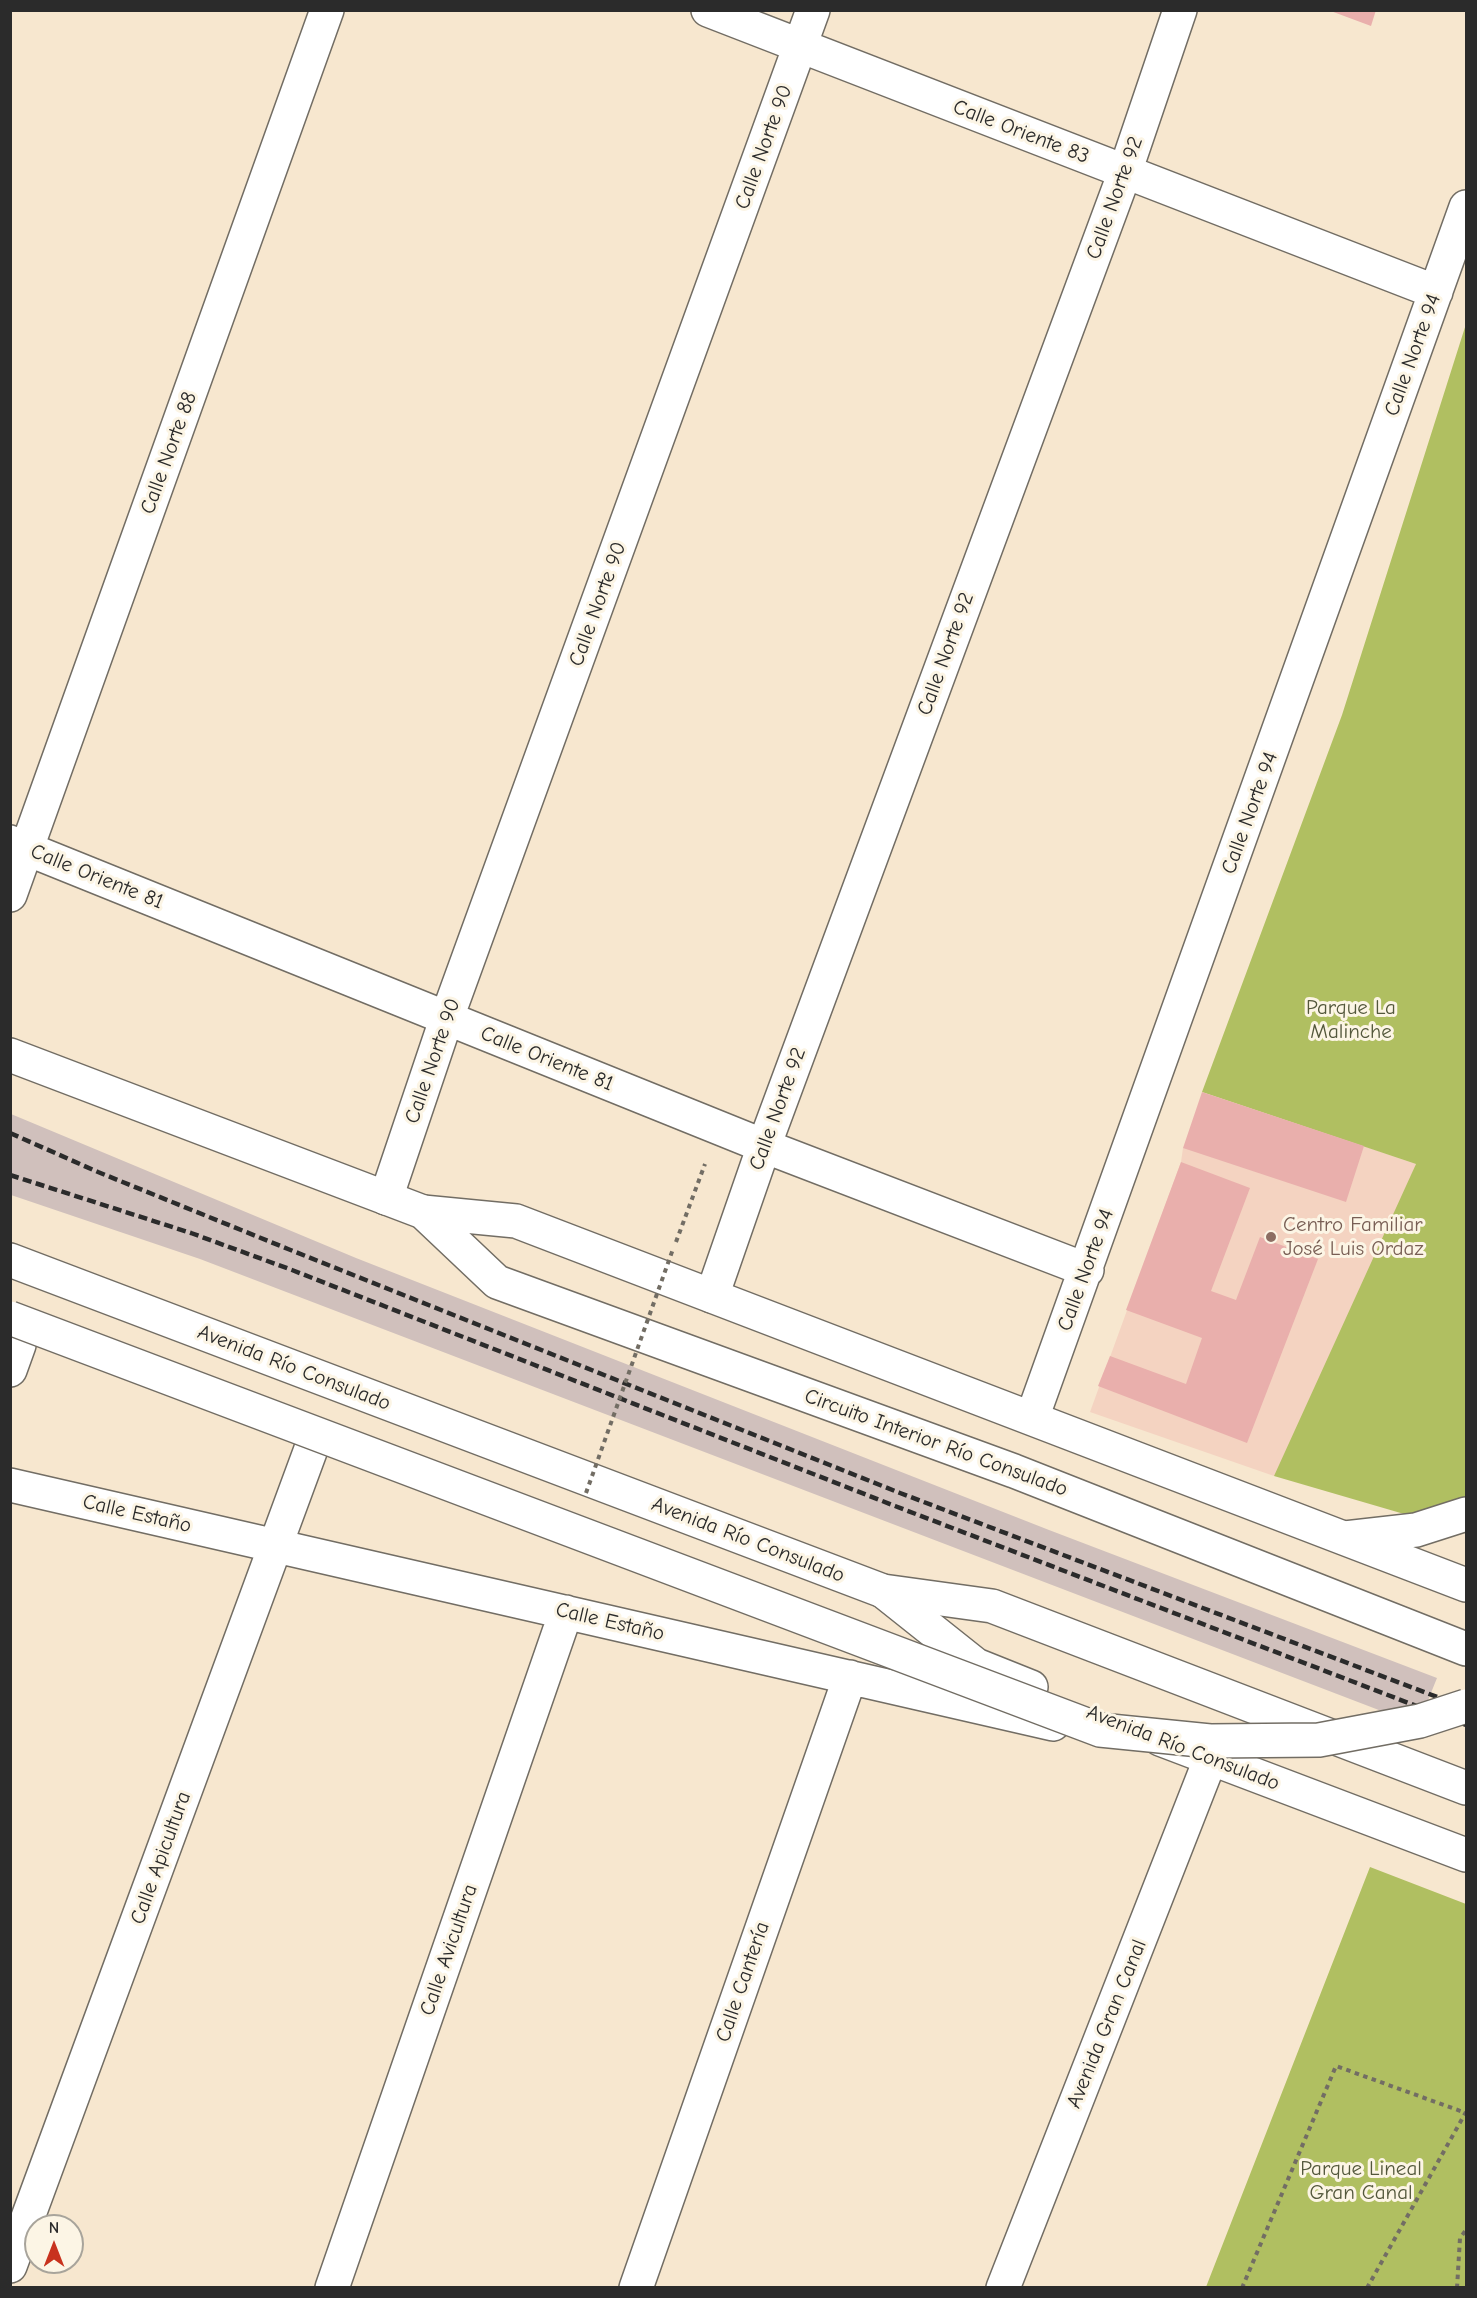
<!DOCTYPE html>
<meta charset="utf-8">
<style>
body{margin:0}
#map{position:relative;width:1477px;height:2298px;overflow:hidden;background:#f7e7cf;font-family:"Comic Neue",sans-serif}
canvas{display:block}
.frame{position:absolute;inset:0;border:12px solid #2b2b2b;pointer-events:none}
.north{position:absolute;left:24px;top:2214px;width:60px;height:60px;box-sizing:border-box;background:#fcf5e5;border:2px solid #a8a49b;border-radius:50%;rotate:0deg;font-size:16px;font-weight:700;line-height:24px;text-align:center;color:#2b2b2b}
.north::after{content:'';display:block;margin:auto;width:21px;height:27px;background:#c8321e;clip-path:polygon(50% 0,100% 100%,50% 72%,0 100%)}
</style>
<div id="map">
<canvas width="1477" height="2298"></canvas>
<div class="frame"></div>
<div class="north">N</div>
</div>
<script>
const g = document.querySelector('canvas').getContext('2d');
g.lineJoin = 'round';
function fill(path, color) {
  g.fillStyle = color;
  g.fill(path, 'evenodd');
}
function trace(path, color, width, dash) {
  g.strokeStyle = color;
  g.lineWidth = width;
  g.lineCap = dash ? 'butt' : 'round';
  g.setLineDash(dash || []);
  g.stroke(path);
}
function drawText(font, color, halo, rows, align = 'center') {
  g.font = font + ' "Comic Neue",sans-serif';
  g.lineWidth = 6;
  g.setLineDash([]);
  g.textBaseline = 'middle';
  g.strokeStyle = halo;
  g.fillStyle = color;
  for (const [text, x, y, turn = 0] of rows) {
    g.save();
    g.translate(x, y);
    g.rotate((+turn || 0) * Math.PI / 180);
    g.textAlign = isNaN(turn) ? turn : align;
    if (halo) g.strokeText(text, 0, 0);
    g.fillText(text, 0, 0);
    g.restore();
  }
}
const built = new Path2D(`
 M 1364,1146 L 1416,1164 L 1307,1456 L 1274,1476 L 1090,1412 L 1181,1162 L 1183,1148 Z`);
const industrial = new Path2D(`
 M 11,1114 L 356,1258 L 1049,1530 L 1437,1678 L 1418,1725 L 200,1259 L 11,1195 Z`);
const green = new Path2D(`
 M 1466,324 L 1466,1503 L 1452,1528 L 1274,1476 L 1416,1164 L 1202,1092 L 1342,715 Z
 M 1370,1867 L 1466,1904 L 1466,2287 L 1206,2287 Z`);
const building = new Path2D(`
 M 1328,10 L 1376,10 L 1371,26 Z
 M 1202,1092 L 1364,1146 L 1346,1202 L 1183,1148 Z
 M 1181,1162 L 1250,1188 L 1211,1291 L 1236,1300 L 1260,1237 L 1318,1259 L 1247,1443 L 1098,1386 L 1110,1356 L 1186,1384 L 1202,1338 L 1126,1310 Z`);
const path = new Path2D(`
 M 676,1242 L 705,1164
 M 1242,2288 L 1336,2066 L 1466,2113
 M 1367,2288 L 1466,2112
 M 1457,2288 L 1460,2238 L 1466,2230`);
const minor = new Path2D(`
 M 708,10 L 1436,292
 M 10,842 L 764,1146 L 1087,1270
 M 10,895 L 327,10
 M 386,1198 L 446,1020 L 813,10
 M 712,1296 L 764,1146 L 1125,172 L 1180,10
 M 10,1370 L 19,1345
 M 1032,1418 L 1466,207
 M 10,1485 L 1053,1724
 M 10,2266 L 311,1449
 M 332,2288 L 566,1612
 M 636,2288 L 850,1677`);
const tertiary = new Path2D(`
 M 1003,2288 L 1210,1760`);
const secondary = new Path2D(`
 M 423,1212 L 516,1221 L 1466,1585
 M 883,1591 L 976,1665 L 1031,1687
 M 1160,1739 L 1466,1855`);
const primary = new Path2D(`
 M 1345,1538 L 1416,1530 L 1466,1514`);
const motorway = new Path2D(`
 M 10,1055 L 423,1212 L 497,1282 L 1014,1471 L 1466,1649
 M 10,1260 L 883,1591 L 992,1606 L 1466,1788`);
const rail = new Path2D(`
 M 10,1133 L 98,1172 L 288,1249 L 900,1493 L 1466,1708
 M 10,1175 L 191,1233 L 292,1270 L 895,1506 L 1466,1725`);
const pathBridge = new Path2D(`
 M 586,1493 L 673,1249`);
const motorwayBridge = new Path2D(`
 M 10,1318 L 1100,1730 L 1210,1741 L 1319,1740 L 1420,1721 L 1466,1706`);
const markers = [
 [1271,1237,6,"#8d6e63"]
];
const streetNames = [
 ["Calle Oriente 83",1021,132,21],
 ["Calle Norte 90",764,147,-70],
 ["Calle Norte 92",1115,198,-70],
 ["Calle Norte 94",1413,355,-70],
 ["Calle Norte 88",169,453,-70],
 ["Calle Norte 90",598,604,-70],
 ["Calle Norte 92",946,654,-70],
 ["Calle Norte 94",1250,813,-70],
 ["Calle Oriente 81",97,877,22],
 ["Calle Oriente 81",547,1059,22],
 ["Calle Norte 90",433,1061,-71],
 ["Calle Norte 92",778,1109,-70],
 ["Calle Norte 94",1086,1270,-70],
 ["Avenida Río Consulado",294,1368,21],
 ["Circuito Interior Río Consulado",936,1443,20],
 ["Calle Estaño",137,1514,13],
 ["Avenida Río Consulado",748,1540,21],
 ["Calle Estaño",610,1622,13],
 ["Avenida Río Consulado",1183,1748,21],
 ["Calle Apicultura",161,1858,-70],
 ["Calle Avicultura",449,1950,-71],
 ["Calle Cantería",743,1982,-71],
 ["Avenida Gran Canal",1107,2024,-68]
];
const parkNames = [
 ["Parque La",1351,1008],
 ["Malinche",1351,1032],
 ["Parque Lineal",1361,2169],
 ["Gran Canal",1361,2193]
];
const educationNames = [
 ["Centro Familiar",1283,1225],
 ["José Luis Ordaz",1283,1249]
];
fill(built, '#f4d3c1');
fill(industrial, '#d0c0bc');
fill(green, '#b0bf61');
fill(building, '#e9afac');
trace(minor, '#726d64', 36);
trace(tertiary, '#726d64', 36);
trace(secondary, '#726d64', 36);
trace(primary, '#726d64', 36);
trace(motorway, '#726d64', 36);
trace(path, '#726d64', 4, [4.5, 4.5]);
trace(minor, '#fff', 33);
trace(tertiary, '#fff', 33);
trace(secondary, '#fff', 33);
trace(primary, '#fff', 33);
trace(motorway, '#fff', 33);
trace(rail, '#2b2b2b', 4.5, [9, 4.5]);
trace(motorwayBridge, '#726d64', 36, []);
trace(pathBridge, '#726d64', 4, [4.5, 4.5]);
trace(motorwayBridge, '#fff', 33);
for (const [x, y, r, color] of markers) {
  const dot = new Path2D();
  dot.arc(x, y, r, 0, 2 * Math.PI);
  g.fillStyle = color;
  g.fill(dot);
  trace(dot, '#fcf5e5', 2);
}
drawText('21px', '#2b2b2b', '#fcf5e5', streetNames);
drawText('21px', '#53573b', '#fcf5e5', parkNames);
drawText('21px', '#785e54', '#fcf5e5', educationNames, 'left');
</script>
